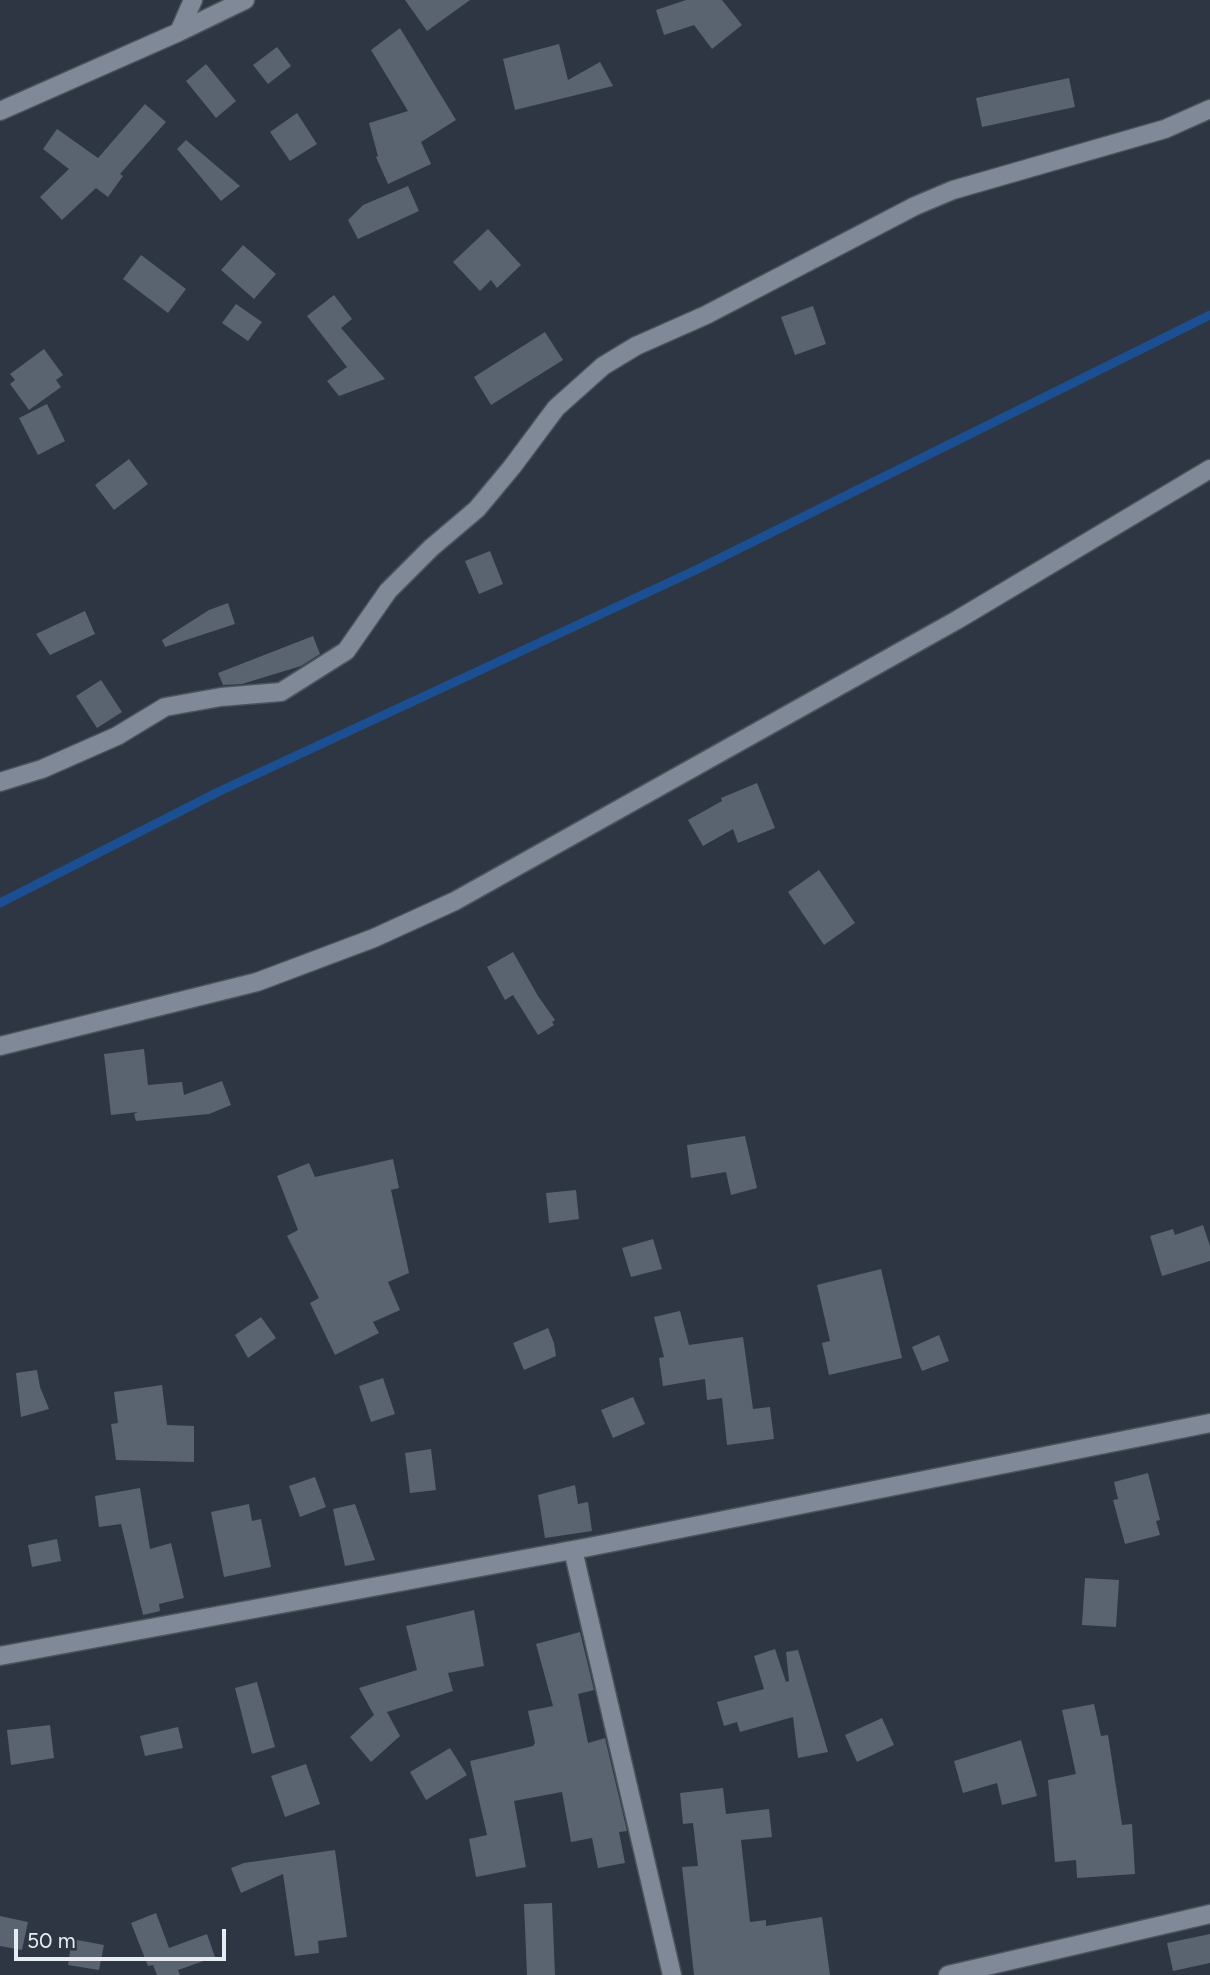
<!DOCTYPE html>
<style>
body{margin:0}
#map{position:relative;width:1210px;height:1975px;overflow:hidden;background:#2d3642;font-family:Figtree,sans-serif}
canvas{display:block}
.scale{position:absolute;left:14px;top:1929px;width:212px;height:32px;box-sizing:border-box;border:4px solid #e7ecf4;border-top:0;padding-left:9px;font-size:21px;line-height:24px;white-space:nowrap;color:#e7ecf4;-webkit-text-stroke:5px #2d3642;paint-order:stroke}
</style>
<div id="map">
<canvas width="1210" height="1975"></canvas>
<div class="scale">50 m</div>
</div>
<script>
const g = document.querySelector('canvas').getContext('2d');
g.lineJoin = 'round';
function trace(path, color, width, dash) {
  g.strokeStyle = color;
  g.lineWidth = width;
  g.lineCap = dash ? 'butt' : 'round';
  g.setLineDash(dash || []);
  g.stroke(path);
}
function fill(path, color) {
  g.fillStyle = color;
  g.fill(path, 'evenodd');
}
const stream = new Path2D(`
 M 0,903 L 218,792 L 698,569 L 1210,315`);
const building = new Path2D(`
 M 405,0 L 470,0 L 427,31 Z
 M 686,0 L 722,0 L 742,25 L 712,49 L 694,25 L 664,35 L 656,10 Z
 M 400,28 L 456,120 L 421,142 L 431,164 L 388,184 L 376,157 L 378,156 L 369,123 L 408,111 L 371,50 Z
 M 559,44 L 568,80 L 600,62 L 613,86 L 515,110 L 503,59 Z
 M 277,47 L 291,66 L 268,84 L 253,65 Z
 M 206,64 L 236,101 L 216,118 L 186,81 Z
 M 1069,78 L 1075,107 L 982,127 L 976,98 Z
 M 145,104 L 166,122 L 120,174 L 123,176 L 108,197 L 96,188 L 62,220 L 40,197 L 69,169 L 43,149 L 57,129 L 98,158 Z
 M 297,113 L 317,144 L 290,161 L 270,132 Z
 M 186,140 L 240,186 L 221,201 L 177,149 Z
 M 408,186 L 419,211 L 358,239 L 348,220 L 363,205 Z
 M 488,229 L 521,265 L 497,288 L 491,280 L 480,291 L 453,262 Z
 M 243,245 L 276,274 L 254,299 L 221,270 Z
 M 141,255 L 186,289 L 168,313 L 123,279 Z
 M 334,295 L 352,319 L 341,328 L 385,379 L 339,396 L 327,381 L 347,367 L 307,316 Z
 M 236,304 L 262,322 L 248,341 L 222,323 Z
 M 813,306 L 826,344 L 795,355 L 781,317 Z
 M 545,332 L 563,360 L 491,405 L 474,377 Z
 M 44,349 L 63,375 L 56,380 L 61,387 L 29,410 L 10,384 L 15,380 L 10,374 Z
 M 47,404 L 65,441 L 38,455 L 19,418 Z
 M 129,459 L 148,484 L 114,510 L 95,485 Z
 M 490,551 L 503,584 L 479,594 L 465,561 Z
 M 228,603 L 235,624 L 165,647 L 162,640 L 209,610 Z
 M 85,611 L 95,634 L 50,655 L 36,634 Z
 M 313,636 L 320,654 L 301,666 L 242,684 L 223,685 L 218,673 Z
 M 101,680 L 122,712 L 97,728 L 76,696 Z
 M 757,783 L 775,828 L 738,843 L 733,829 L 703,846 L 688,820 L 722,801 L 721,798 Z
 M 819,870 L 855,923 L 824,945 L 788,892 Z
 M 513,952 L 538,996 L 555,1020 L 552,1022 L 554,1025 L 538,1035 L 513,995 L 505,1000 L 487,967 Z
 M 144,1049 L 148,1085 L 182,1082 L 184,1095 L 222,1081 L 231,1105 L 209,1114 L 136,1121 L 134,1114 L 138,1112 L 111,1115 L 104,1054 Z
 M 745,1136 L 757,1188 L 731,1195 L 726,1172 L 691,1178 L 687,1145 Z
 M 393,1159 L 399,1188 L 391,1190 L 409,1273 L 388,1282 L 400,1310 L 373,1322 L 379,1333 L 335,1355 L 310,1303 L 319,1298 L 287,1236 L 298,1230 L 277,1176 L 309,1163 L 315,1177 Z
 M 576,1190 L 579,1219 L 549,1223 L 546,1193 Z
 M 1203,1225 L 1210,1246 L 1210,1261 L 1162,1276 L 1150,1236 L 1173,1229 L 1175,1235 Z
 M 653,1239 L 662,1269 L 631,1277 L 622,1248 Z
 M 881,1269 L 902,1358 L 829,1375 L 822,1343 L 830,1341 L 817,1285 Z
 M 680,1311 L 689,1345 L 743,1337 L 753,1409 L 770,1407 L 774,1439 L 727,1445 L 722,1398 L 707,1400 L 705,1379 L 663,1386 L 659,1358 L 664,1357 L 654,1317 Z
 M 261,1317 L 276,1338 L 248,1358 L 235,1335 Z
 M 548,1328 L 554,1343 L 556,1356 L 524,1370 L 513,1343 Z
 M 939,1335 L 949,1361 L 922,1371 L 912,1347 Z
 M 37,1370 L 40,1387 L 49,1409 L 21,1417 L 16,1373 Z
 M 383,1378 L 395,1414 L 371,1422 L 359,1386 Z
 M 162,1385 L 167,1425 L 194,1426 L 194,1462 L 116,1460 L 111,1424 L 118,1423 L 114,1392 Z
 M 633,1397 L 645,1424 L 613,1438 L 601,1410 Z
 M 431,1449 L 436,1490 L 410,1493 L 405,1453 Z
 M 1148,1473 L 1160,1520 L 1156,1521 L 1160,1535 L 1125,1544 L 1113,1500 L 1118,1499 L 1114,1482 Z
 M 315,1477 L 326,1507 L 300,1517 L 289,1486 Z
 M 575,1485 L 578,1504 L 588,1502 L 592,1531 L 545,1538 L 538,1495 Z
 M 140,1488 L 150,1549 L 171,1543 L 184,1598 L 159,1604 L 160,1611 L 143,1615 L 121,1524 L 99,1527 L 95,1496 Z
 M 249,1504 L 252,1521 L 261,1519 L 271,1567 L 224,1577 L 211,1512 Z
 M 355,1504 L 375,1560 L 345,1566 L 333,1509 Z
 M 57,1539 L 61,1561 L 32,1567 L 28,1545 Z
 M 1085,1578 L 1119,1580 L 1116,1627 L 1082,1625 Z
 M 474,1610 L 484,1666 L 448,1673 L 453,1691 L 387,1712 L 400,1736 L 371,1762 L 350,1737 L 374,1715 L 359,1688 L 417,1670 L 406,1626 Z
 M 580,1632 L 594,1690 L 578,1694 L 588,1743 L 605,1738 L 627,1831 L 619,1832 L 625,1863 L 598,1868 L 592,1838 L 571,1842 L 562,1792 L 514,1801 L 526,1867 L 476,1877 L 469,1839 L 487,1835 L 470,1761 L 533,1746 L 535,1743 L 528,1711 L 553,1706 L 536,1644 Z
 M 775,1649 L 786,1682 L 789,1681 L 786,1652 L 798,1650 L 828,1752 L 798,1758 L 793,1717 L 740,1732 L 737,1722 L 724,1726 L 717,1702 L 764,1689 L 754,1656 Z
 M 257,1682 L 275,1747 L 252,1754 L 235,1688 Z
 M 1094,1704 L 1101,1736 L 1108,1735 L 1122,1825 L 1132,1824 L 1135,1874 L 1077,1878 L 1076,1860 L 1055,1862 L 1048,1780 L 1076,1774 L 1062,1710 Z
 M 882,1718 L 894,1745 L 857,1762 L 845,1735 Z
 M 50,1725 L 54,1758 L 11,1765 L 7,1730 Z
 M 178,1727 L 183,1748 L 145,1756 L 140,1736 Z
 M 1021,1740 L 1037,1796 L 1002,1805 L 997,1783 L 963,1793 L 954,1761 Z
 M 450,1748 L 467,1775 L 426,1800 L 410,1772 Z
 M 306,1764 L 320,1804 L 285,1817 L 271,1776 Z
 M 723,1788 L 726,1814 L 769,1809 L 772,1837 L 741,1840 L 750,1922 L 766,1920 L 766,1926 L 822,1917 L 830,1975 L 694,1975 L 682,1867 L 698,1866 L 693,1823 L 683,1824 L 680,1793 Z
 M 335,1850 L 347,1937 L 318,1941 L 319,1953 L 295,1956 L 283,1874 L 241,1893 L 231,1868 L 244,1863 Z
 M 552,1903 L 555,1975 L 527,1975 L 524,1904 Z
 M 156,1913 L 169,1948 L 207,1934 L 215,1957 L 178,1970 L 180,1975 L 157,1975 L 153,1965 L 148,1966 L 131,1923 Z
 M 0,1916 L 28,1922 L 22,1950 L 0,1946 Z
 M 1210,1934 L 1210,1963 L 1173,1971 L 1167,1943 Z
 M 72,1939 L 104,1945 L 99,1970 L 68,1965 Z`);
const minor = new Path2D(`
 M 179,32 L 193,0
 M 0,111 L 179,32 L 245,0
 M 0,782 L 42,769 L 117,736 L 165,707 L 221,697 L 281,692 L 346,651 L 388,591 L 431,548 L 477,509 L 512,467 L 556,408 L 603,366 L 636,346 L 706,315 L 915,206 L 953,190 L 1165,129 L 1210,109
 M 0,1046 L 257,982 L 374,938 L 455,901 L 957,620 L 1210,469
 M 573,1550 L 672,1975
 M 0,1656 L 589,1547 L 1210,1423
 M 948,1975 L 1210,1914`);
trace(stream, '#1b4f91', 9);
fill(building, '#5a6370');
trace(minor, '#4c535d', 21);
trace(minor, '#7f8997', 18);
</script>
